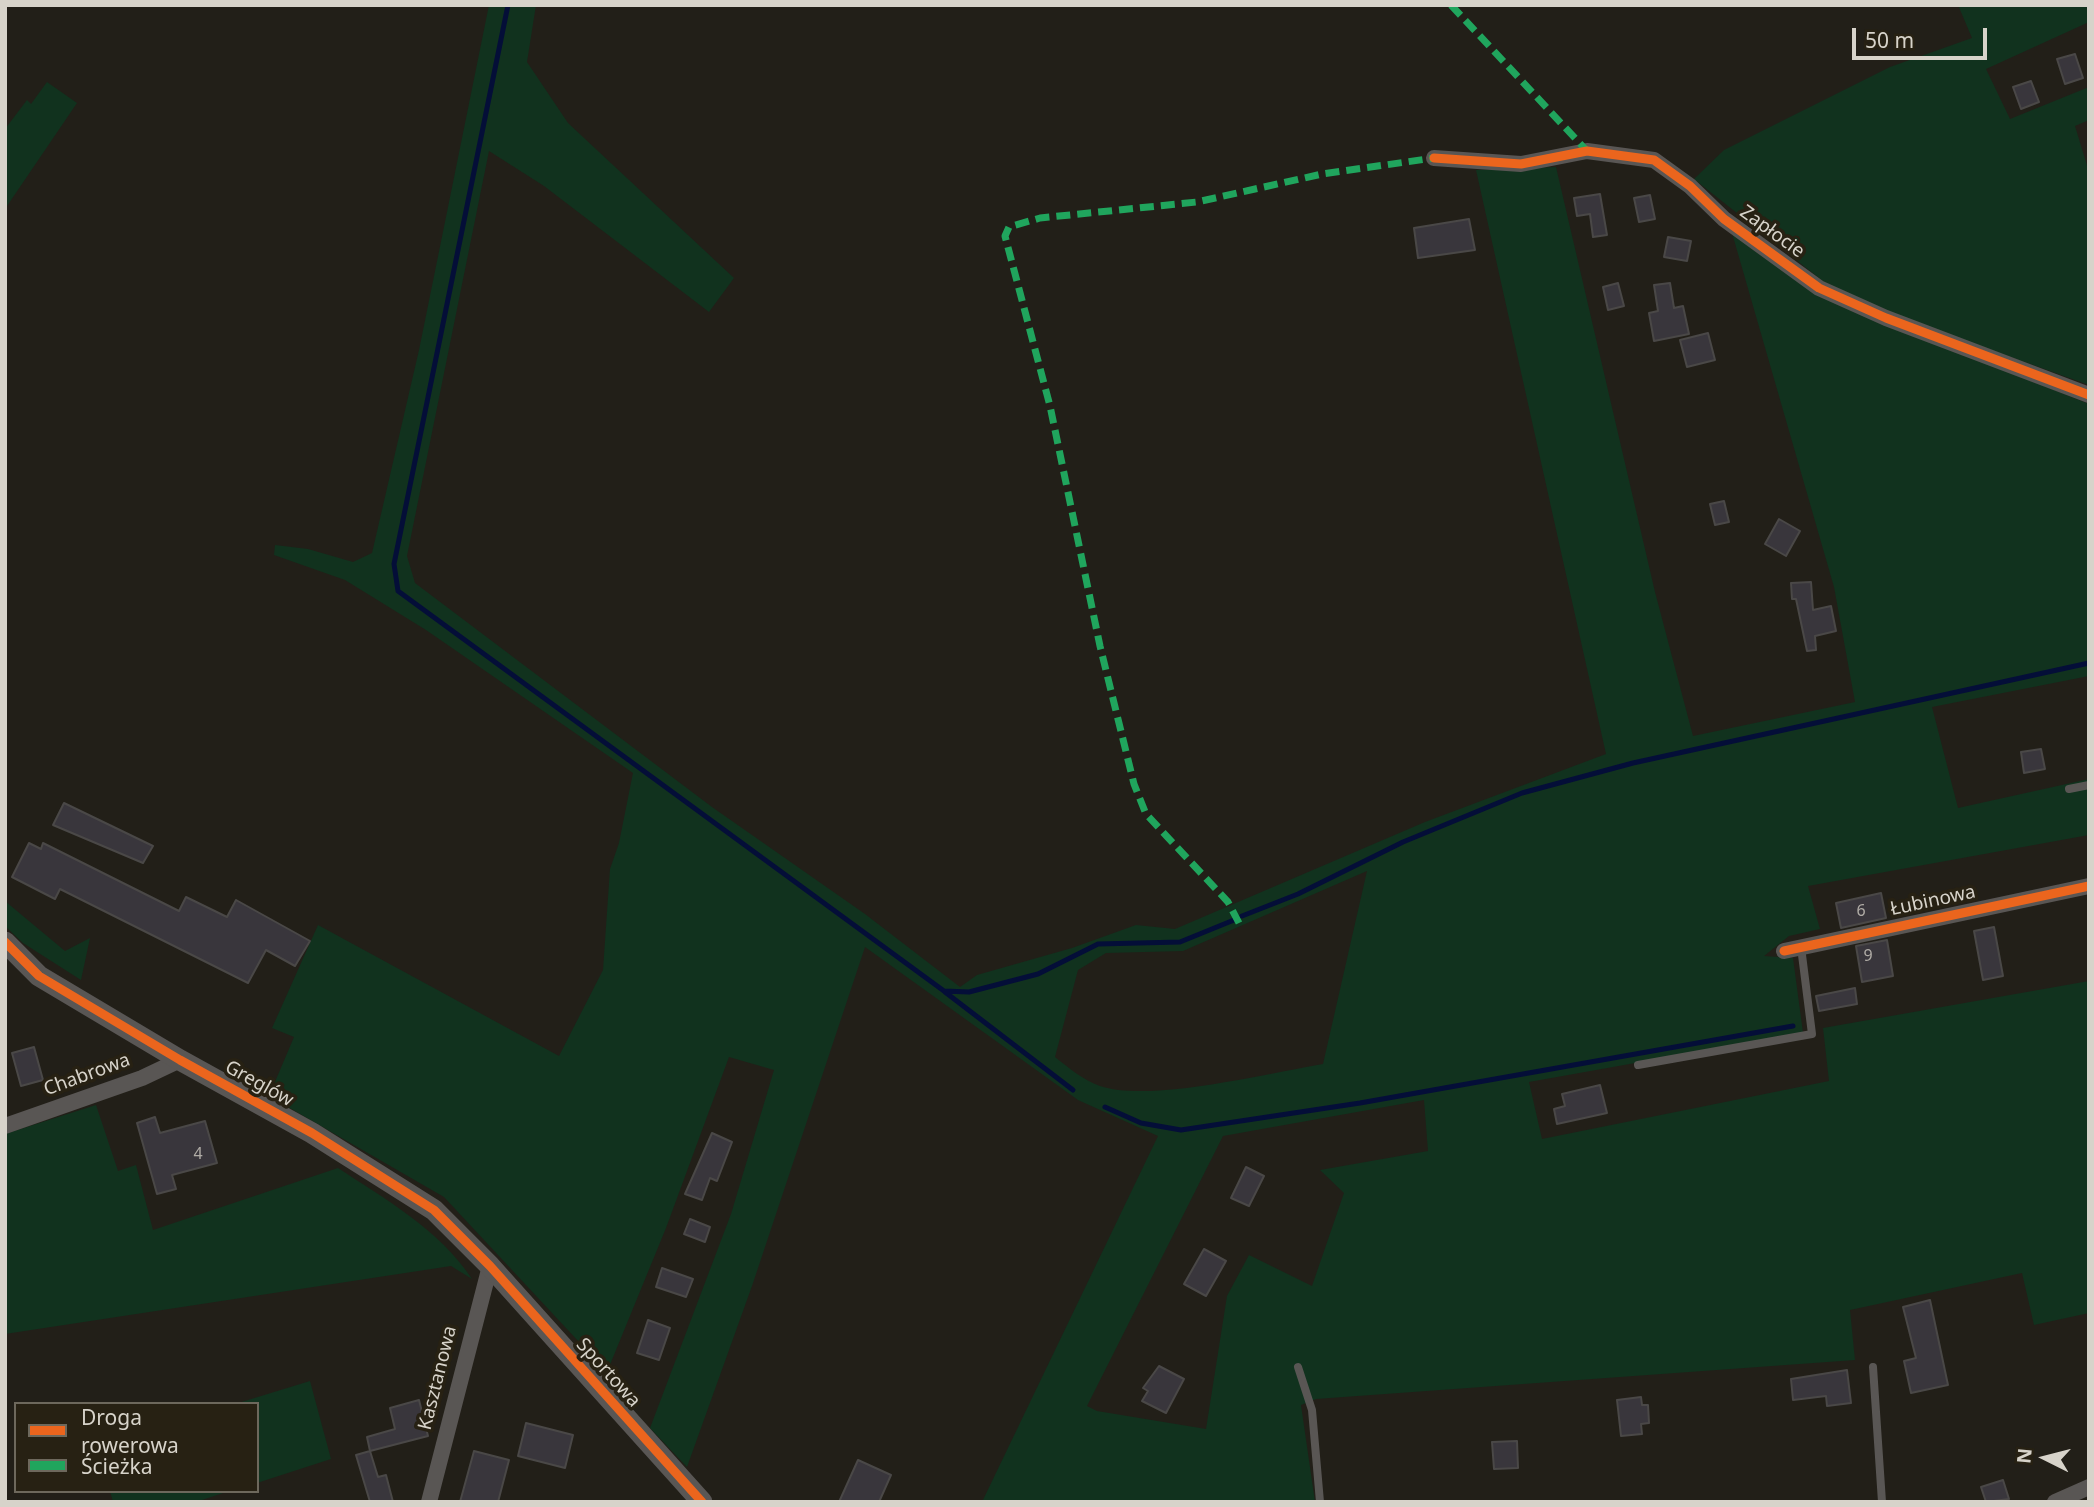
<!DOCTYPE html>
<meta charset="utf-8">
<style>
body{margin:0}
#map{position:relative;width:2094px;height:1507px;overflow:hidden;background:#221f18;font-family:"Noto Sans",sans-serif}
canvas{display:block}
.frame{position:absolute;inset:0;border:7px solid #d7d3ca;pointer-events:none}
.legend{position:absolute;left:14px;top:1402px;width:245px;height:91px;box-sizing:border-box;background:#272113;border:2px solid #6d685c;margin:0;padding:9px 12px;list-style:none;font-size:21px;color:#d7d3ca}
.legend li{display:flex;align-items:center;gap:14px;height:35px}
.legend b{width:35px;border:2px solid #6d685c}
.north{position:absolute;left:2010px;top:1423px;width:70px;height:70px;-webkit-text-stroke:5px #272113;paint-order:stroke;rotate:276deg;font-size:19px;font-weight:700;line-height:28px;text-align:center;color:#d7d3ca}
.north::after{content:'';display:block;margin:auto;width:24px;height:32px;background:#d7d3ca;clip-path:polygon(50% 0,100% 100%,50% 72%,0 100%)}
.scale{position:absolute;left:1852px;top:28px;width:135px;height:32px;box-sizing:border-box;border:4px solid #d7d3ca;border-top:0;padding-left:9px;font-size:21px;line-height:24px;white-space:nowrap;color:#d7d3ca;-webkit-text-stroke:5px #272113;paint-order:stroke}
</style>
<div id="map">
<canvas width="2094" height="1507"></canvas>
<div class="frame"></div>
<ul class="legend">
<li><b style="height:9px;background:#eb651d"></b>Droga rowerowa</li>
<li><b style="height:9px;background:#20a55d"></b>Ścieżka</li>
</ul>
<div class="north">N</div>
<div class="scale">50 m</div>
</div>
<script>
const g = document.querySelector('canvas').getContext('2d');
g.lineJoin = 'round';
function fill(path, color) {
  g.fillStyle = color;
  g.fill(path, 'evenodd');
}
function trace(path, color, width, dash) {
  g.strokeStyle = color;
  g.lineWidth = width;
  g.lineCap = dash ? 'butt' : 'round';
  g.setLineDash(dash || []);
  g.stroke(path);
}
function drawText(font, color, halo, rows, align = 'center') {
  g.font = font + ' "Noto Sans",sans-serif';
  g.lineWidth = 7;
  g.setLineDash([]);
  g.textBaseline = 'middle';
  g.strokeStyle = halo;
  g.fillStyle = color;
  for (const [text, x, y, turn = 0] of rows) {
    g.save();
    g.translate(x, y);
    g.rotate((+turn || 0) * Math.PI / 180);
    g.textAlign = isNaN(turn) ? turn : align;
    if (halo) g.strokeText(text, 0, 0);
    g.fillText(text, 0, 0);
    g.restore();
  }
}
const green = new Path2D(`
 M 489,5 L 536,5 L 527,62 L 568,123 L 734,278 L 709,312 L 544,186 L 489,151 L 407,556 L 415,583 L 712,807 L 865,914 L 960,987 L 977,975 L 1072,948 L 1136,925 L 1175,929 L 1425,822 L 1606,754 L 1476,170 L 1556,167 L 1655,592 L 1693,736 L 1855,702 L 1834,587 L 1732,233 L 1832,301 L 2089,404 L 2089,676 L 1932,707 L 1958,808 L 2089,779 L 2089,835 L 1808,886 L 1820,929 L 1789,936 L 1764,956 L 1793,958 L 1803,1033 L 1529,1082 L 1542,1139 L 1829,1081 L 1823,1028 L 2089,981 L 2089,1313 L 2034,1325 L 2022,1273 L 1850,1310 L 1855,1360 L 1316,1399 L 1301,1405 L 1315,1502 L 982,1502 L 1158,1136 L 1078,1100 L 865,947 L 752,1286 L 687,1467 L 650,1428 L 731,1214 L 774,1070 L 729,1057 L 666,1228 L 607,1372 L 444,1197 L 269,1096 L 294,1037 L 272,1028 L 318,925 L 559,1056 L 603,970 L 610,869 L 619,843 L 633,773 L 426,630 L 345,580 L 274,555 L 275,545 L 308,549 L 353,562 L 372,553 L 419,350 ZM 1367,871 L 1323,1064 C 1268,1073 1150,1103 1100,1086 C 1083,1080 1069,1068 1055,1057 L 1078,970 L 1106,953 L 1183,951 ZM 1424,1100 L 1428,1151 L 1320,1170 L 1344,1193 L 1312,1286 L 1249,1255 L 1227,1296 L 1206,1429 L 1097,1411 L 1087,1406 L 1223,1136 Z
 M 1958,5 L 2089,5 L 2089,22 L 1986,69 L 2010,119 L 2089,87 L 2089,120 L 2075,126 L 2089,172 L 2089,385 L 1902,318 L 1824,282 L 1694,179 L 1724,150 L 1890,67 L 1972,38 Z
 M 47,82 L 77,103 L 5,209 L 5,129 L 27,100 L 31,104 Z
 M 5,901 L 65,951 L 90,938 L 81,980 L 23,943 L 5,926 Z
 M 96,1105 L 118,1171 L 136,1165 L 153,1230 L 338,1168 C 385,1199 440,1230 472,1279 L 451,1266 L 5,1334 L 5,1134 Z
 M 310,1381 L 331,1459 L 257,1483 L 257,1404 L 235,1404 Z
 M 110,1491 L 229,1491 L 196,1502 L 113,1502 Z`);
const stream = new Path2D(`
 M 508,5 L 394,564 L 398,591 L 944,991 L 969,992 L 1038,974 L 1098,944 L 1180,942 L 1234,920
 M 1242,916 L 1298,894 L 1403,842 L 1522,793 L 1633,763 L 2089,663
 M 945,992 L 1073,1090
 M 1105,1107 L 1141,1123 L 1181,1130 L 1360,1103 L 1793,1026`);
const building = new Path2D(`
 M 2075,54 L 2083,78 L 2065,84 L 2057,59 Z
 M 2031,81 L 2039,102 L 2021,109 L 2013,87 Z
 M 1600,194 L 1607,235 L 1593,237 L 1590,214 L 1577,216 L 1574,198 Z
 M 1650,195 L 1655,219 L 1639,222 L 1634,198 Z
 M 1469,219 L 1475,250 L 1418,258 L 1414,228 Z
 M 1668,237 L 1691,241 L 1687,261 L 1664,257 Z
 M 1618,283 L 1624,306 L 1608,310 L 1603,287 Z
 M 1670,283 L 1674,308 L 1683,306 L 1689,334 L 1654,341 L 1649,313 L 1658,311 L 1654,285 Z
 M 1708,333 L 1715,360 L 1687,367 L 1680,340 Z
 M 1724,501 L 1729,522 L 1715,525 L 1710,504 Z
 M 1779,519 L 1800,531 L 1786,556 L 1765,544 Z
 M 1811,582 L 1813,610 L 1831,606 L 1836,631 L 1815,636 L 1816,650 L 1807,651 L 1796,599 L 1792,599 L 1791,583 Z
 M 2041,749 L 2045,769 L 2024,773 L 2021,752 Z
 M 64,803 L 153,846 L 143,863 L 53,825 Z
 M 29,843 L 41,849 L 43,843 L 179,911 L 186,897 L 227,917 L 236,900 L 310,941 L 295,966 L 266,950 L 248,983 L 60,889 L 55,899 L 12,877 Z
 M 1881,893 L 1886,918 L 1841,928 L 1836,903 Z
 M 1994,927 L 2003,976 L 1983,980 L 1974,931 Z
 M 1887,940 L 1893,976 L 1862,982 L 1856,946 Z
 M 1855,988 L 1857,1004 L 1819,1011 L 1816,996 Z
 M 34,1047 L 43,1080 L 21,1086 L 12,1053 Z
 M 1600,1085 L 1607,1113 L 1557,1124 L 1554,1109 L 1565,1106 L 1562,1094 Z
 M 155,1117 L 160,1133 L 205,1121 L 217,1163 L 172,1175 L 176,1189 L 157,1194 L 137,1123 Z
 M 712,1133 L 732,1142 L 717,1181 L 710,1178 L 702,1200 L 685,1194 Z
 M 1246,1167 L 1264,1176 L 1249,1206 L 1231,1198 Z
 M 690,1219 L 710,1227 L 705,1242 L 684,1234 Z
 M 1204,1249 L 1226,1261 L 1206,1296 L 1184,1284 Z
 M 662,1268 L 693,1279 L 686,1297 L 656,1287 Z
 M 1930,1300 L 1948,1385 L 1911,1393 L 1904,1361 L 1916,1358 L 1903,1307 Z
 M 648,1320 L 670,1328 L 659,1360 L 637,1353 Z
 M 1159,1366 L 1184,1379 L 1166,1413 L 1142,1401 L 1148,1391 L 1143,1388 Z
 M 1847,1370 L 1851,1403 L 1827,1406 L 1826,1396 L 1793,1400 L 1791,1379 Z
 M 1641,1397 L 1642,1405 L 1648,1405 L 1649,1423 L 1641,1424 L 1642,1434 L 1621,1436 L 1617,1400 Z
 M 419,1400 L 428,1436 L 370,1451 L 367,1437 L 395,1429 L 390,1408 Z
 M 526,1423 L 573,1435 L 565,1468 L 518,1456 Z
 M 1517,1441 L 1518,1468 L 1494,1469 L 1492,1442 Z
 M 370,1451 L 378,1477 L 386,1475 L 393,1502 L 370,1502 L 356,1455 Z
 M 474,1451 L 509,1460 L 498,1502 L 460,1502 Z
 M 858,1460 L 891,1475 L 879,1502 L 839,1502 Z
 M 2003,1480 L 2009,1499 L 1986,1502 L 1981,1487 Z`);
const service = new Path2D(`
 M 2069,789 L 2089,785
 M 1638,1065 L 1812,1034 L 1801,947
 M 1298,1367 L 1312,1410 L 1320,1502
 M 1873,1367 L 1882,1502`);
const minor = new Path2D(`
 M 1434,158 L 1521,164 L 1587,151 L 1654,160 L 1690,186 L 1724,219 L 1819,288 L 1886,318 L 2089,395
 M 1784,951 L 2089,886
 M 5,1126 L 142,1078 L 180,1060
 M 429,1502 L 490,1266
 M 2055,1502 L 2089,1487`);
const tertiary = new Path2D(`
 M 5,942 L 39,976 L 180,1060 L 312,1133 L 434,1210 L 490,1266 L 702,1502`);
const quiet = new Path2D(`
 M 1451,5 L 1587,151
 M 1239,923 L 1228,902 L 1146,814 L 1134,784 L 1100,646 L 1050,406 L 1005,236 L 1009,227 L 1040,218 L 1197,202 L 1322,174 L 1434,158`);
const cycleway = new Path2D(`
 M 1434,158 L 1521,164 L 1587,151 L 1654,160 L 1690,186 L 1724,219 L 1819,288 L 1886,318 L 2089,395
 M 5,942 L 39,976 L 180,1060 L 312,1133 L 434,1210 L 490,1266 L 702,1502
 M 1784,951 L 2089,886`);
const numberNames = [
 ["6",1861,911],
 ["9",1868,956],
 ["4",198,1154]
];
const streetNames = [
 ["Zapłocie",1772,232,36],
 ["Łubinowa",1933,901,-12],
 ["Chabrowa",87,1075,-20],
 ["Greglów",259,1084,29],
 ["Sportowa",608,1373,48],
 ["Kasztanowa",438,1378,-76]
];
fill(green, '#11321e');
trace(stream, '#040e38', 5);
fill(building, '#39363c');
trace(building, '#4a4847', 2);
trace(service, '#595654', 8);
trace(minor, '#595654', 16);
trace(tertiary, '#595654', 21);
trace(quiet, '#20a55d', 7, [14, 7]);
trace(cycleway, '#eb651d', 9);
drawText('16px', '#b0aca6', null, numberNames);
drawText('19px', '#d7d3ca', '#272113', streetNames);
</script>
